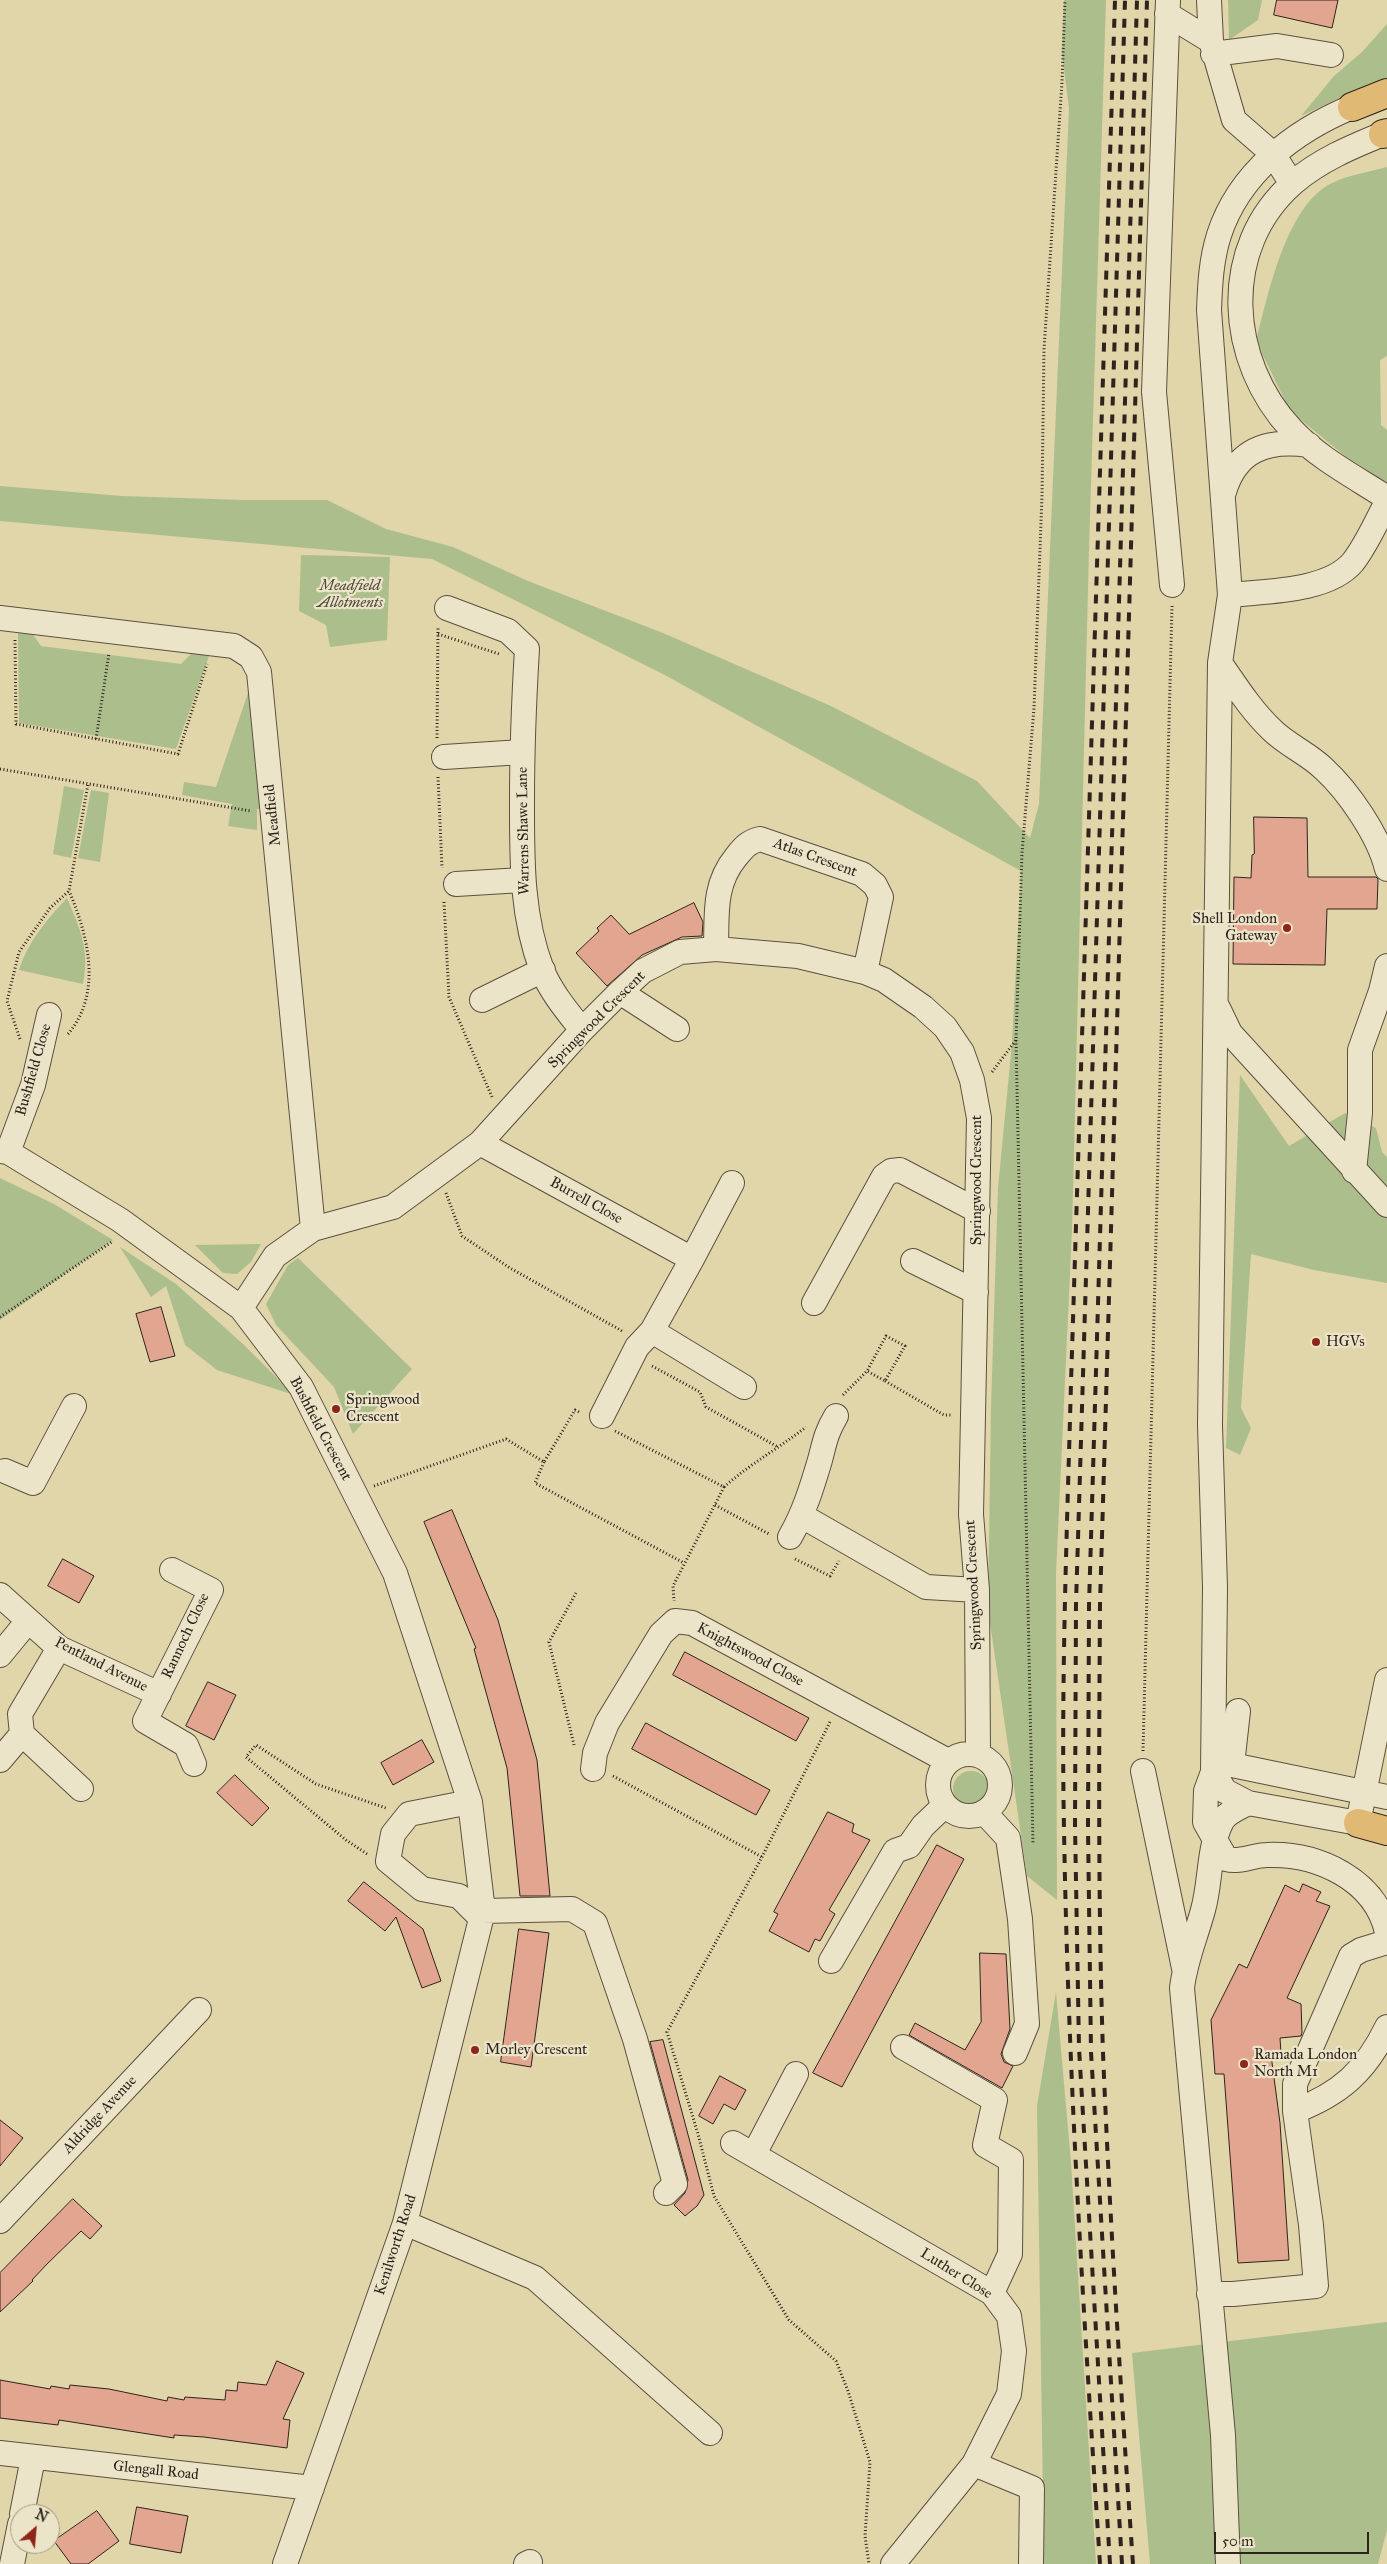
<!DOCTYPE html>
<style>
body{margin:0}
#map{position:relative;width:1387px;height:2564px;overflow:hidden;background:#e1d5aa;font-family:"IM FELL Great Primer",serif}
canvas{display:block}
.north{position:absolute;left:10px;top:2504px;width:50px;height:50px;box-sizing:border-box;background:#ece4c8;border:1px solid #a09784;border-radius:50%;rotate:27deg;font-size:14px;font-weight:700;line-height:20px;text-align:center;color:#2f231d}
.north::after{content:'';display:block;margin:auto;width:18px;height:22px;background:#8f2418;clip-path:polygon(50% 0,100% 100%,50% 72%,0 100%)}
.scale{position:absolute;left:1214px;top:2532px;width:155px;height:22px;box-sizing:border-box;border:2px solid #2f231d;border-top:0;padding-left:6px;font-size:15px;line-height:18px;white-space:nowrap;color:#2f231d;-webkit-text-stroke:4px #ece4c8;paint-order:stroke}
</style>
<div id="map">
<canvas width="1387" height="2564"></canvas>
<div class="north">N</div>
<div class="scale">50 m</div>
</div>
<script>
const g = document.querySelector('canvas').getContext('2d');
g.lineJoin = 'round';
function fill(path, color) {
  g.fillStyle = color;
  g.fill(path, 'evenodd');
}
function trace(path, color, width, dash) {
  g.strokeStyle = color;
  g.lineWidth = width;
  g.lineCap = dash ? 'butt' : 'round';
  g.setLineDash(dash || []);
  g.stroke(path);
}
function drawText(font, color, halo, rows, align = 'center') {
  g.font = font + ' "IM FELL Great Primer",serif';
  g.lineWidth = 4.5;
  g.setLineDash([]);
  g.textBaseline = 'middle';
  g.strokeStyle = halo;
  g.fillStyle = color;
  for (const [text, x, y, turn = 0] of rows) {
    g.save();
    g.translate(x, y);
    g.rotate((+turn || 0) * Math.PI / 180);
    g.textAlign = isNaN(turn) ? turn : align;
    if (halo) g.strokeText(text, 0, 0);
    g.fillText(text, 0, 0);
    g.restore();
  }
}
const green = new Path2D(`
 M 1064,0 L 1106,0 L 1089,549 L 1072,1230 L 1056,1574 L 1057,1900 L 1027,1876 L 988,1609 L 991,1406 L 998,1188 L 1012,1043 L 1021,871 L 661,673 L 432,559 L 0,521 L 0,486 L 122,496 L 244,500 L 327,500 L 386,529 L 453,547 L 528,581 L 663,633 L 831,706 L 977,781 L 1030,838 L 1039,804 L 1069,108 L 1062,54 Z
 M 1228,0 L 1262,0 L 1258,20 L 1229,40 Z
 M 1387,24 L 1387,85 L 1350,93 L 1301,116 L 1334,76 L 1362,52 Z
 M 1387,167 L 1387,356 L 1380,360 L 1381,425 L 1387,430 L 1387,483 L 1345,456 L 1290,411 L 1256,341 C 1268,295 1286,205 1332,183 C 1348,175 1369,172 1387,167 Z
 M 301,555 L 390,557 L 387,640 L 330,647 L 326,625 L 299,611 Z
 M 18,629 L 30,630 L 41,646 L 181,664 L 192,653 L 209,656 L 176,749 L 19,723 Z
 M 251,684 L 262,809 L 257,809 L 257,830 L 228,826 L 232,804 L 182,795 L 184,782 L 216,787 Z
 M 64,786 L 84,790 L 71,858 L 53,854 Z
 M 91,790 L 109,793 L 100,862 L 78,858 Z
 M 67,898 C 80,928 90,950 83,984 L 19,970 C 29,940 46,921 67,898 Z
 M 1240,1075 L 1289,1146 L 1345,1113 L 1376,1128 L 1382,1152 L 1387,1157 L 1387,1283 L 1314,1270 L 1251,1254 L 1241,1408 L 1251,1428 L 1240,1455 L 1226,1448 Z
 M 0,1178 L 54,1204 L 113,1240 L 0,1320 Z
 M 261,1244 L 251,1262 L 237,1274 L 223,1273 L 195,1245 Z
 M 120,1247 L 176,1284 L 243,1344 L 294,1395 L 217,1370 L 185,1345 L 166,1286 L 151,1297 Z
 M 298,1258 L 412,1369 L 353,1434 L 334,1387 L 276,1325 L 266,1304 L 288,1265 Z
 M953 1789a18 18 0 1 1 36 0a18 18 0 1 1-36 0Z
 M 1056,1992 L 1071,2163 L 1096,2564 L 1044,2564 L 1037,2106 Z
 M 1387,2322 L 1387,2530 L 1378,2564 L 1150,2564 L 1132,2353 Z`);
const building = new Path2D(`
 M 1277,0 L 1338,0 L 1332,28 L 1274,15 Z
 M 1254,817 L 1307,818 L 1308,877 L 1376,877 L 1378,879 L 1377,909 L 1327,909 L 1325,965 L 1233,964 L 1234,877 L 1251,878 L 1252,855 L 1254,854 Z
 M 694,903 L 703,922 L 702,936 L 682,937 L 642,955 L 607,986 L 576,953 L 599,931 L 597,928 L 611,915 L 629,934 Z
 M 161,1307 L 175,1356 L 150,1362 L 136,1314 Z
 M 452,1510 L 498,1620 L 537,1760 L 550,1896 L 520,1896 L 507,1768 L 474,1649 L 476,1648 L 424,1522 Z
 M 63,1559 L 94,1576 L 79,1603 L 48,1586 Z
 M 685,1652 L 809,1718 L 796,1741 L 673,1675 Z
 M 208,1682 L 236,1695 L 214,1740 L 186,1726 Z
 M 646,1723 L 770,1790 L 756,1815 L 632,1749 Z
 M 422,1740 L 434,1762 L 393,1785 L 381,1763 Z
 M 235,1775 L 269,1808 L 252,1826 L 217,1793 Z
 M 828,1812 L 854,1824 L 852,1832 L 870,1840 L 829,1910 L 835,1914 L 820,1941 L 815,1939 L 809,1952 L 769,1931 L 778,1914 L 774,1912 Z
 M 937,1845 L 964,1859 L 842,2087 L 813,2073 Z
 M 364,1882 L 423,1929 L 441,1981 L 422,1988 L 396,1917 L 385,1931 L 348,1901 Z
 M 1303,1884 L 1321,1892 L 1316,1901 L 1330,1906 L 1287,1998 L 1301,2004 L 1302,2033 L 1301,2036 L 1280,2038 L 1281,2054 L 1271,2055 L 1280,2123 L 1289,2260 L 1238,2263 L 1224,2074 L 1215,2074 L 1211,2020 L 1239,1964 L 1247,1968 L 1285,1885 L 1299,1892 Z
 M 519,1929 L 549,1933 L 531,2067 L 501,2062 Z
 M 980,1953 L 1006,1954 L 1010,2029 L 1001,2054 L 1004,2062 L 1013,2066 L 1002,2088 L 909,2035 L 915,2023 L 965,2050 L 981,2022 Z
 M 663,2040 L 704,2195 L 697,2206 L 685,2216 L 674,2205 L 685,2193 L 688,2180 L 650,2042 Z
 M 720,2076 L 746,2090 L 735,2110 L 724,2104 L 713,2124 L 699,2116 Z
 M 0,2120 L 23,2138 L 0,2166 Z
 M 73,2199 L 102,2226 L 90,2239 L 81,2231 L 47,2264 L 32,2280 L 33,2281 L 0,2312 L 0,2273 Z
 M 277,2361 L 304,2373 L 283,2419 L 290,2420 L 287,2448 L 204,2437 L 174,2435 L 174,2438 L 59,2420 L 58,2425 L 0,2418 L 0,2380 L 50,2389 L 51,2386 L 69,2389 L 70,2385 L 109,2389 L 167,2401 L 168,2397 L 184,2400 L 185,2397 L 225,2400 L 226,2390 L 237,2391 L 238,2382 L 266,2385 Z
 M 137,2507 L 188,2516 L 181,2553 L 130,2544 Z
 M 97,2511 L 119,2541 L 88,2564 L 71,2564 L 54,2541 Z`);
const path = new Path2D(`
 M 438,634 L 499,654
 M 15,640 L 16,724 L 178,754 L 207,664
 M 437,738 L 438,627
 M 96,739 L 109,653
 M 0,769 L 251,811
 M 438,777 L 442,868
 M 444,902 L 449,997 L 492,1097
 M 68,1034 C 103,993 88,935 69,891
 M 20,1039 L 7,1001 L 19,952 L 50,908 L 69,891 L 88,784
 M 1016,1040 L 1033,1844
 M 992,1072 L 1016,1040 L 1022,853 L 1034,708 L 1042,496 L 1044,349 L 1062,82 L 1065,0
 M 446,1193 L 462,1236 L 510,1268 L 622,1331
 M 0,1317 L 113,1241
 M 652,1366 L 700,1392 L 706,1407 L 778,1447
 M 885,1381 L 944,1415 L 951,1415
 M 843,1395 L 867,1371 L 885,1381 L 905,1346 L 886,1336 L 867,1371
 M 615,1431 L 724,1487 L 673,1586 L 674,1601
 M 544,1462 L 535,1483 L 684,1563
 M 374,1486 L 506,1439 L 544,1462 L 575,1410 L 581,1413
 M 724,1487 C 750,1464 779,1448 806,1427
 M 715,1505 L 769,1534
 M 795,1559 L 830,1576 L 839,1561
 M 830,1722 L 762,1857 L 667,2032 L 698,2134 L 714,2196 L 789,2320 L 836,2361 L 848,2391 L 870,2462 L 865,2536 L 869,2564
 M 574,1745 L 549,1642 L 576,1593
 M 1143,1751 L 1172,606
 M 613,1776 L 762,1857
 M 367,1854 L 346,1840 L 246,1757 L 256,1745 L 316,1784 L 386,1808`);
const minor = new Path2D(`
 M 1168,0 L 1154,392 L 1172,585
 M 1209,0 L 1211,41 L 1234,120 L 1273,154 L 1292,184
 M 1167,14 L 1211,41
 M 1213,54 L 1277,46 L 1331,55
 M 1352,107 C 1294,131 1239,173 1219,235 C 1211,260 1210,285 1209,310 L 1230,595 L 1220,663 L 1210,1425 L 1215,1587 L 1213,1772 L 1206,1791 L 1205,1822 L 1226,1859 C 1240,1863 1253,1855 1267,1855 C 1317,1853 1375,1879 1387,1932
 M 1383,134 C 1351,147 1320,160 1293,183 C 1219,248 1227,361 1292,430 C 1318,458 1355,477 1387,498
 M 1224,492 C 1236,450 1267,439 1309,445
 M 1230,595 C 1265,591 1328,592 1353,562 C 1367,544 1376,522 1387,502
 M 447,608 L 508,631 L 527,649 C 524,699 522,750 522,801 C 522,858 521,915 542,970 C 551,992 567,1011 582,1030
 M 0,618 L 234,646 L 251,657 L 259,672 L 313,1229
 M 1220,663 C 1236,686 1251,710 1272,730 C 1287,745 1309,754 1324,769 C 1349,792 1379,836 1387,869
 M 444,757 L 522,752
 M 456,884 L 522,880
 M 716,949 C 717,915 713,885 736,857 C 744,847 748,842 760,839 L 862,874 L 875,885 L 881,897 L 865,972
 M 620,992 L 677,1029
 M 482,1000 L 543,970
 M 1218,1008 L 1230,1033 L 1387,1205
 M 480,1143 L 692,1259
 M 0,1151 L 8,1152 L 120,1220 L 241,1308 L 301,1387 L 395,1573 L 470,1802 L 483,1911 L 405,2223 L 285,2564
 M 8,1152 L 33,1085 L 49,1015
 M 1354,1171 L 1360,1113 L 1360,1050 L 1381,991 L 1387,966
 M 732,1183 L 692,1259 L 652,1331 L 744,1387
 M 913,1261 L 976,1292
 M 814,1303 L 884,1176 L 891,1171 L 900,1170 L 978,1211
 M 241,1308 L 275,1256 L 313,1229 L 393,1207 L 480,1143 L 582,1030 L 620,992 L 643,971 L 680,952 L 716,949 L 798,956 L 865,972 L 884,980 L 923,1007 L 945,1027 L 962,1052 L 972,1080 L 979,1118 L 971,1514 L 977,1590 L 978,1754
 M 602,1416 L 637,1347 L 652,1331
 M 5,1471 L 33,1483 L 74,1406
 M 802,1516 L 926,1587 L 977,1590
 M 790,1537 C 804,1513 812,1487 820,1460 C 825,1441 826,1433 836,1416
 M 172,1570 L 211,1590 L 145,1721 L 186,1745 L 194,1764
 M 0,1595 L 59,1648 L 159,1694
 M 59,1648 L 20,1714 L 22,1734 L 81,1789
 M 0,1655 L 28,1621
 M 1238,1711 L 1232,1765 L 1387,1797
 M938 1785a31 31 0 1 1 62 0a31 31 0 1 1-62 0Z
 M 0,1760 L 22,1734
 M 593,1769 L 595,1753 L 607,1723 L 661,1634 L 675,1621 L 692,1623 L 948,1761
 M 1143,1771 L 1184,1968
 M 1213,1772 L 1225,1791 L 1248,1803 L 1358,1823 L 1387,1680
 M 470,1802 L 409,1814 L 393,1834 L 388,1861 L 422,1889 L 459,1896 L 481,1918
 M 984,1812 L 1008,1838 L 1020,1919 L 1027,2024 L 1015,2053
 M 483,1911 L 572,1909 L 595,1923 L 635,2039 L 675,2184 L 666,2193
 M 831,1961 L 895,1851 L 909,1846 L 923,1826 L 945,1805
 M 903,2047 L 995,2100 L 985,2145 L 1011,2160 L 1010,2254 L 992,2293
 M 1295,2111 C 1340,2094 1366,2071 1387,2027
 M 733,2143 L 992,2293 L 1009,2316 L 1014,2351 L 1009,2394 L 974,2464 L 893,2564
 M 754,2154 L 796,2074
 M 0,2221 L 199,2010
 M 405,2223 L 535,2278 L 710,2433
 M 1209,2294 L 1233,2294 L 1316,2286 L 1311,2225 L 1295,2111 L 1295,2084 L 1351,1956 L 1361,1950 L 1387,1942
 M 0,2453 L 312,2488
 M 974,2464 L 1032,2488 L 1031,2564
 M 22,2514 L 33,2458
 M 12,2564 L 20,2524
 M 526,2564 L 530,2562
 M 1228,2564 L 1223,2435 L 1182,1988 C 1185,1961 1196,1936 1203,1910 C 1211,1882 1208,1850 1221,1823 C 1225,1813 1239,1808 1248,1803`);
const highway = new Path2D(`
 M 1352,107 L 1387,93
 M 1383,134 L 1387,133
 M 1358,1823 L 1387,1831`);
const rail = new Path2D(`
 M 1100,2564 C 1084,2319 1068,2074 1064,1828 C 1061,1680 1067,1531 1071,1383 L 1115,0
 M 1110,2564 L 1079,2048 L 1075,1825 L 1076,1604 L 1125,0
 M 1122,2564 L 1091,2052 L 1088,1828 L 1089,1605 L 1137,0
 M 1133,2564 C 1121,2394 1110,2224 1103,2053 C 1098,1903 1099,1754 1100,1604 L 1147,0`);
const markers = [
 [1287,928,5,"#8f2418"],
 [1316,1342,5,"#8f2418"],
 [336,1409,5,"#8f2418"],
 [475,2050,5,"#8f2418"],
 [1244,2064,5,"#8f2418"]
];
const parkNames = [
 ["Meadfield",350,586],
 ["Allotments",350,603]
];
const streetNames = [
 ["Meadfield",273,815,-96],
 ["Warrens Shawe Lane",524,831,-91],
 ["Atlas Crescent",815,858,20],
 ["Springwood Crescent",597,1020,-45],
 ["Bushfield Close",34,1070,-74],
 ["Springwood Crescent",977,1180,-90],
 ["Burrell Close",586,1201,29],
 ["Bushfield Crescent",320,1429,62],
 ["Springwood Crescent",974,1585,-93],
 ["Rannoch Close",186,1636,-65],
 ["Knightswood Close",750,1655,28],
 ["Pentland Avenue",101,1665,27],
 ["Aldridge Avenue",100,2115,-47],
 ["Kenilworth Road",396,2245,-72],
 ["Luther Close",956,2274,32],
 ["Glengall Road",156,2471,6]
];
const poiNames = [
 ["Shell London",1277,919,"right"],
 ["Gateway",1277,936,"right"],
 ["HGVs",1326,1342],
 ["Springwood",346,1400],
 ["Crescent",346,1417],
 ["Morley Crescent",485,2050],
 ["Ramada London",1254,2055],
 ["North M1",1254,2072]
];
fill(green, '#adbe8d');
fill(building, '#e2a590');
trace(building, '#2f231d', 1);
trace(minor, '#5c5040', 26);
trace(highway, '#2f231d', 30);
trace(path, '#2f231d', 3, [1, 2.5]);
trace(minor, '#ece4c8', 24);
trace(highway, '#e0ba75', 28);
trace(rail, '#2f231d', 4, [9, 9]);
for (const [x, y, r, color] of markers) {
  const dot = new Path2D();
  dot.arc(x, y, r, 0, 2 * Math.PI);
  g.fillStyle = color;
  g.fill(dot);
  trace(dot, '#ece4c8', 2);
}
drawText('italic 15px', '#4e4a39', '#ece4c8', parkNames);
drawText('15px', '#2f231d', '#ece4c8', streetNames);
drawText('15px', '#2f231d', '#ece4c8', poiNames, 'left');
</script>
